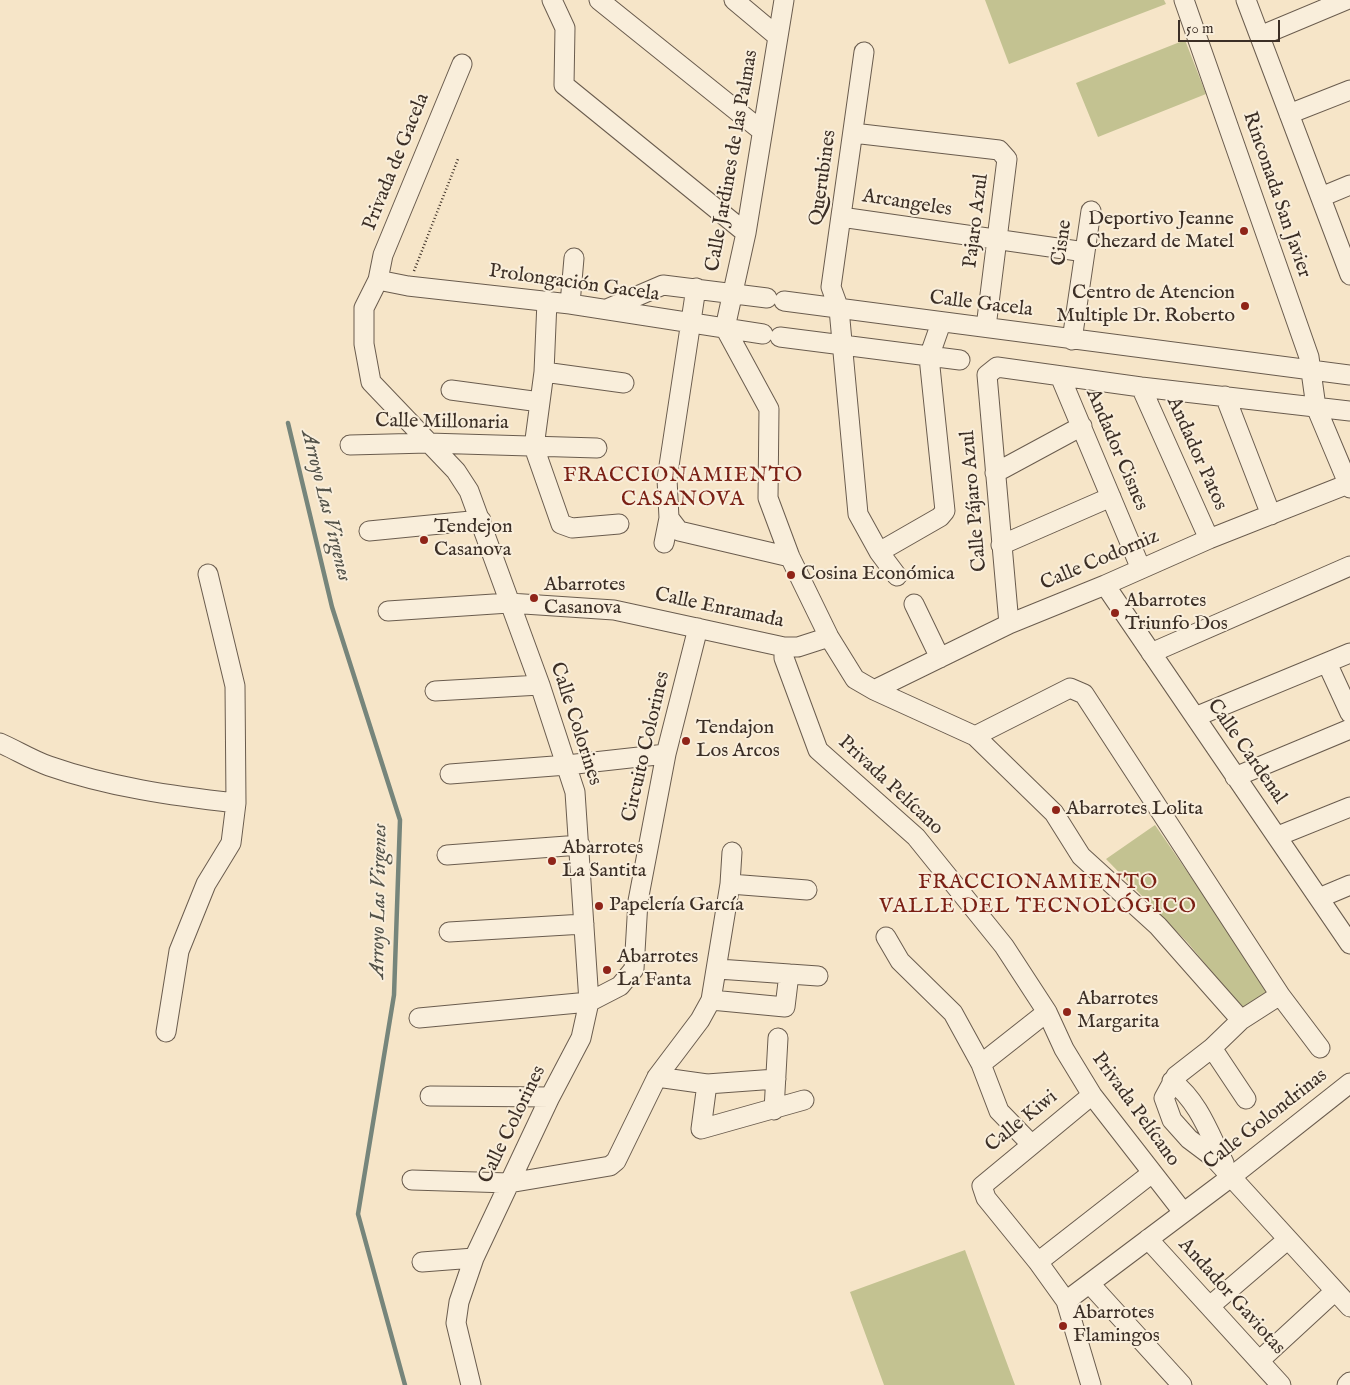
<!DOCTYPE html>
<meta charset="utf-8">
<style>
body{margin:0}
#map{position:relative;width:1350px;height:1385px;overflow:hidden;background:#f6e5c8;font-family:"IM FELL English",serif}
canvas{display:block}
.scale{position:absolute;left:1178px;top:20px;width:102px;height:22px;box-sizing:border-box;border:2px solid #3c2f26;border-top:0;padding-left:6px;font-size:15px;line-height:18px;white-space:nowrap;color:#3c2f26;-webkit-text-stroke:4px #f9eedb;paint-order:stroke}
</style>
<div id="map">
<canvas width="1350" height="1385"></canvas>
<div class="scale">50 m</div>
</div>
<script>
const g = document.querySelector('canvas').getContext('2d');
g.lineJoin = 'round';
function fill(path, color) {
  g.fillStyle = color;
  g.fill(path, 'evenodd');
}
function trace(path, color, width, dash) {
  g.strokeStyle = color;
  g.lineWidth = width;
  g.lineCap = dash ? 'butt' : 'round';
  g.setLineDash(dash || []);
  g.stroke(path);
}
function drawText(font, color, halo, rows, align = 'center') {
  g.font = font + ' "IM FELL English",serif';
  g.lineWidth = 4;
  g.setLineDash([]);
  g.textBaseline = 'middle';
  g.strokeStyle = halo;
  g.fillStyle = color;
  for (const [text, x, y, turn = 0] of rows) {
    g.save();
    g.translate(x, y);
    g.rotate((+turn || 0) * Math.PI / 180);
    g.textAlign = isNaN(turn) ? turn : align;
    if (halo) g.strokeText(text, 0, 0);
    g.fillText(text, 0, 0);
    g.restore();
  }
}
const green = new Path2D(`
 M 985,0 L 1164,0 L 1166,4 L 1009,64 Z
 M 1185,40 L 1206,94 L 1098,137 L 1076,83 Z
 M 1155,825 L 1271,993 L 1244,1011 L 1188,943 L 1106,859 Z
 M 965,1250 L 1015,1385 L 884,1385 L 850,1292 Z`);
const stream = new Path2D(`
 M 288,423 L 332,607 L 400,820 L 394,995 L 358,1214 L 405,1385`);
const path = new Path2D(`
 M 414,271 L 458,159`);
const minor = new Path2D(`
 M 552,0 L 565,28 L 564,85 L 746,233
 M 599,0 L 762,131
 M 734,0 L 777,36
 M 784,0 L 746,233 L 725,328 L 769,409 L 768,498 L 790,557 L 829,637 L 855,679 L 874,690 L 975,736 L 1054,813 L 1081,856 L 1158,926 L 1241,1020
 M 1184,0 L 1309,357 L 1316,407 L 1350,488
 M 1246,0 L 1350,275
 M 1260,36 L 1346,0
 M 864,52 L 831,287 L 839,309 L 858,514 L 879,552 L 897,576
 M 462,64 L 383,255 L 378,280 L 364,308 L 364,344 L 371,382 L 456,471 L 469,491 L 540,685 L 575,792 L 589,1002 L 581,1038 L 550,1097 L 474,1258 L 459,1302 L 456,1323 L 471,1385
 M 1289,114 L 1350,90
 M 853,133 L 999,150 L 1007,159 L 986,327
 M 1321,197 L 1350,185
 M 841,217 L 1085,252
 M 378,280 L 408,286 L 570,304 L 763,334
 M 547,301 L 544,372 L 534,447 L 561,524 L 572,528 L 619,524
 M 784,301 L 1350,375
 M 570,304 L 574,258
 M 607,309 L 663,285 L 767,298
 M 780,337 L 960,360
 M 1072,340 L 1091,211
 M 544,372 L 624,383
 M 1060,376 L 1141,569
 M 1141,387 L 1209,539
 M 451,390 L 540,402
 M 1225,396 L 1271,515
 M 350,445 L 428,443 L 597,448
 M 995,473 L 1082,426
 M 669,518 L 679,531 L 790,557
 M 369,531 L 481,520
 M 664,543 L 669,518 L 667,479 L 696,288
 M 1001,545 L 1111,497
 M 879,552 L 940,517 L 945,511 L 929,357 L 941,323
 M 208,574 L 235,686 L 236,803
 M 1105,585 L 1350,944
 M 914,604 L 940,658
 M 388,611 L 509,603 L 614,610 L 784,647 L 798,647 L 829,637
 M 1009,624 L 987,375 L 997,367 L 1141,387 L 1350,411
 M 784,647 L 784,658 L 818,750 L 916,837 L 1004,946 L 1047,1012 L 1064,1049 L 1092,1095 L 1183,1212
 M 1151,653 L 1350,566
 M 1327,663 L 1350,713
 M 874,690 L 1009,624 L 1105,585 L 1209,539 L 1348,484
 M 435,691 L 540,685
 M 1195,717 L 1350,653
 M 975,736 L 1070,688 L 1084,694 L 1280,995 L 1320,1048
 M 0,743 C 16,750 32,760 49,766 C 109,787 173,796 236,803 L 231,843 L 206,884 L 179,951 L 166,1032
 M 450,774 L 567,765 L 666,754
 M 1235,777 L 1350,729
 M 1278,836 L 1350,807
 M 447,855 L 580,845
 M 730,884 L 807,890
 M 1319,898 L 1350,885
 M 449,932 L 584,924
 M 886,937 L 900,961 L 953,1013 L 981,1064 L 999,1111 L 1031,1144
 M 718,969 L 818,976
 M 1280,995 L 1241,1020 L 1212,1048 L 1176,1076 L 1164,1098 L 1172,1120 L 1189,1139 L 1213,1157 L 1350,1307
 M 711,1000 L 785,1007 L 789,974
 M 419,1018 L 589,1002 L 620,986 L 634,969 L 638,901 L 666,754 L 698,628
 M 1212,1048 L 1246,1099
 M 981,1064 L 1047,1012
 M 657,1077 L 707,1084 L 776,1079
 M 1172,1081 C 1199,1102 1209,1133 1224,1163
 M 707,1084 L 701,1129 L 804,1100
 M 430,1096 L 550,1097
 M 774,1110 L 778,1038
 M 412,1180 L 509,1183 L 610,1166 L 616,1161 L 657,1077 L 700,1020 L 711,1000 L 730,884 L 732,852
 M 1148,1239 L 1281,1385
 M 422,1262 L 474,1258
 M 1038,1262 L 1152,1173
 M 1090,1284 L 1182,1385
 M 1066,1301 L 1231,1177 L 1350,1083
 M 1210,1306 L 1287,1240
 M 1259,1361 L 1335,1291
 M 1091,1385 L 1066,1301 L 1038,1262 L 986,1198 L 982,1186 L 1092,1095
 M 1347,1385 L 1350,1382`);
const markers = [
 [1244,231,5,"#8f2418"],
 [1245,306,5,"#8f2418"],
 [424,540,5,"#8f2418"],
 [791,575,5,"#8f2418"],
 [534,598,5,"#8f2418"],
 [1115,613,5,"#8f2418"],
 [686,741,5,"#8f2418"],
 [1056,810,5,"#8f2418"],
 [552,861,5,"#8f2418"],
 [599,906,5,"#8f2418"],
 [607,970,5,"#8f2418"],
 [1067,1012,5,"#8f2418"],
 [1063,1326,5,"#8f2418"]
];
const streetNames = [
 ["Calle Jardines de las Palmas",733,161,-80],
 ["Privada de Gacela",397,162,-68],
 ["Querubines",824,178,-82],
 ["Rinconada San Javier",1276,195,71],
 ["Arcangeles",907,204,9],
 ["Pajaro Azul",977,221,-83],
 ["Cisne",1063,243,-82],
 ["Prolongación Gacela",574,284,8],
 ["Calle Gacela",981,305,7],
 ["Calle Millonaria",442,423,1],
 ["Andador Cisnes",1116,450,67],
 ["Andador Patos",1196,454,66],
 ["Calle Pájaro Azul",975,501,-95],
 ["Calle Codorniz",1100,561,-23],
 ["Calle Enramada",719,609,12],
 ["Calle Colorines",575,724,72],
 ["Circuito Colorines",647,747,-77],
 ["Calle Cardenal",1246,752,55],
 ["Privada Pelícano",890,786,43],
 ["Privada Pelícano",1135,1110,54],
 ["Calle Golondrinas",1266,1120,-38],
 ["Calle Kiwi",1022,1122,-39],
 ["Calle Colorines",513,1125,-64],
 ["Andador Gaviotas",1231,1297,48]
];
const poiNames = [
 ["Deportivo Jeanne",1234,220,"right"],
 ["Chezard de Matel",1234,243,"right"],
 ["Centro de Atencion",1235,294,"right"],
 ["Multiple Dr. Roberto",1235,317,"right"],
 ["Tendejon",434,528],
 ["Casanova",434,551],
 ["Cosina Económica",801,575],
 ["Abarrotes",544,586],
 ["Casanova",544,609],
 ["Abarrotes",1125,602],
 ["Triunfo Dos",1125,625],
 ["Tendajon",696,729],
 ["Los Arcos",696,752],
 ["Abarrotes Lolita",1066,810],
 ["Abarrotes",562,849],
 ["La Santita",562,872],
 ["Papelería García",609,906],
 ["Abarrotes",617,958],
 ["La Fanta",617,981],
 ["Abarrotes",1077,1000],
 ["Margarita",1077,1023],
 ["Abarrotes",1073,1314],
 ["Flamingos",1073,1337]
];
const neighbourhoodNames = [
 ["FRACCIONAMIENTO",683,477],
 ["CASANOVA",683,501],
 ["FRACCIONAMIENTO",1038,884],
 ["VALLE DEL TECNOLÓGICO",1038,908]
];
const waterNames = [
 ["Arroyo Las Virgenes",325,506,76],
 ["Arroyo Las Virgenes",380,901,-89]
];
fill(green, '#c3c291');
trace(stream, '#76857b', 4.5);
trace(minor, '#6a5c4e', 21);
trace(path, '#3c2f26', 2.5, [1, 2.5]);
trace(minor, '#f9eedb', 19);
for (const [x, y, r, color] of markers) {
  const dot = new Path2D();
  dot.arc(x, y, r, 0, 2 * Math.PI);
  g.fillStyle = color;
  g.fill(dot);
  trace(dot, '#f9eedb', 2);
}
drawText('20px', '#3c2f26', '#f9eedb', streetNames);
drawText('20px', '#3c2f26', '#f9eedb', poiNames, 'left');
g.letterSpacing = '1px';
drawText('21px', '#7a1f14', '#f9eedb', neighbourhoodNames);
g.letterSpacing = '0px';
drawText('italic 21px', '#54534a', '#f9eedb', waterNames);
</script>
